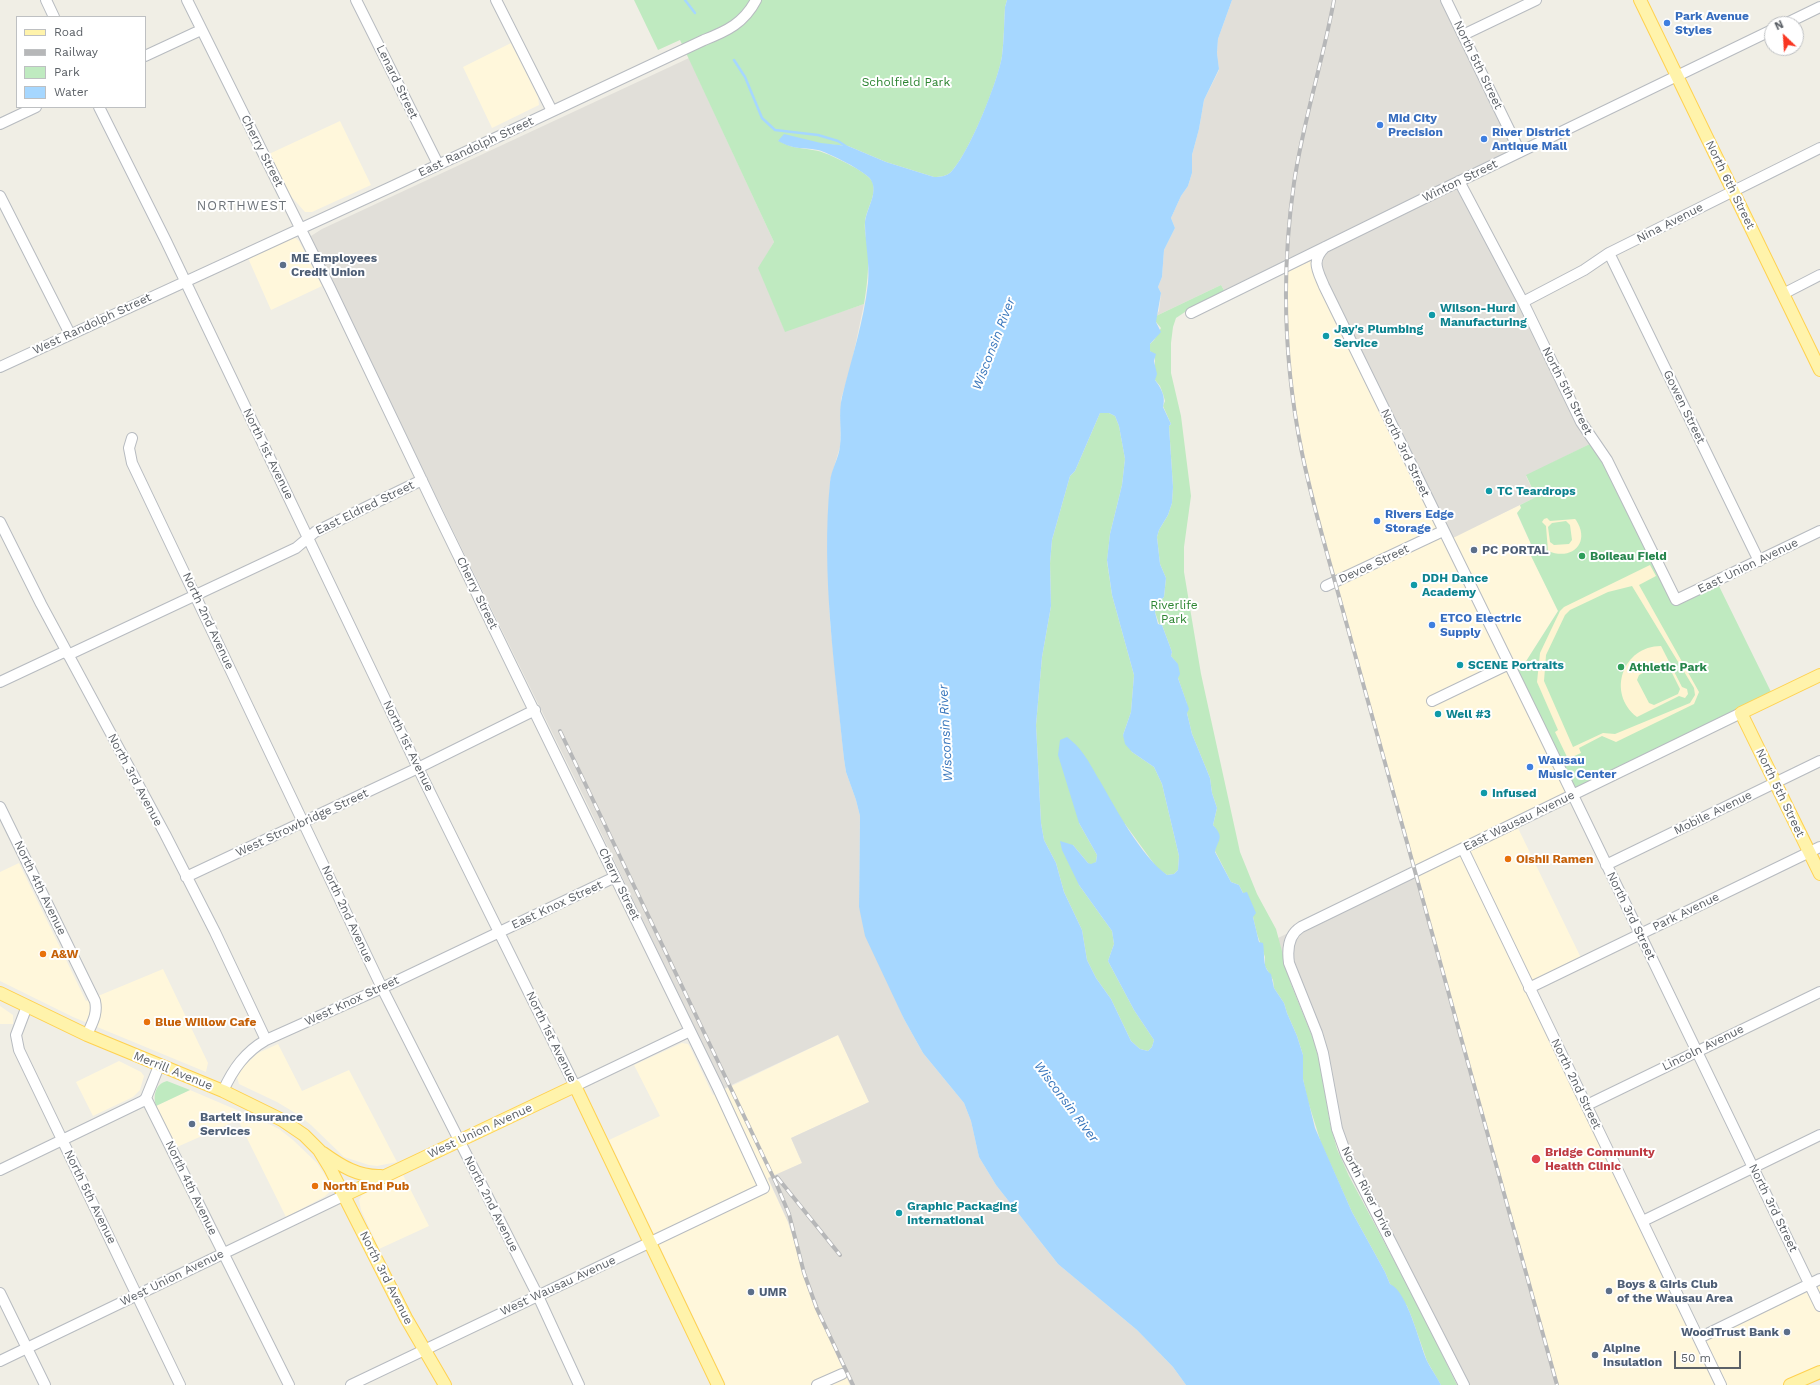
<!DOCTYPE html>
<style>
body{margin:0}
#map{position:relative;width:1820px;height:1385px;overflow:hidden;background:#f0eee5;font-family:"Work Sans",sans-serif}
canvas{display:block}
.legend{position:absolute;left:16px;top:16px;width:130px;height:92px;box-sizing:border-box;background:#fff;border:1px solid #bec0c2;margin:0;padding:5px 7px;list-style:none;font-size:12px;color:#5c6167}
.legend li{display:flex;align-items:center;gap:8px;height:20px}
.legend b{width:20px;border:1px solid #bec0c2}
.north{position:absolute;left:1764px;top:16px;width:40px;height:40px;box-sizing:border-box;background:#fff;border:1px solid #bec0c2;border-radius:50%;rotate:335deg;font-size:11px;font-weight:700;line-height:16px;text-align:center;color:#5c6167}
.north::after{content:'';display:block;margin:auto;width:14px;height:18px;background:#f93621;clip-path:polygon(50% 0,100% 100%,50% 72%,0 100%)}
.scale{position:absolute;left:1674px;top:1351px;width:67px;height:18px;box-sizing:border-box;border:2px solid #5c6167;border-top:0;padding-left:5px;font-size:12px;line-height:14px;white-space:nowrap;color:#5c6167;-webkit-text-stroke:3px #fff;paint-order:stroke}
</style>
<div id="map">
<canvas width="1820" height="1385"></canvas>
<ul class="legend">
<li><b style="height:5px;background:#fff3ab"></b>Road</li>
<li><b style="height:5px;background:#b6b7b8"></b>Railway</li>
<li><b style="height:11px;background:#bfeac0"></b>Park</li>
<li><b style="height:11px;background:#a6d7ff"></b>Water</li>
</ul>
<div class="north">N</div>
<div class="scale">50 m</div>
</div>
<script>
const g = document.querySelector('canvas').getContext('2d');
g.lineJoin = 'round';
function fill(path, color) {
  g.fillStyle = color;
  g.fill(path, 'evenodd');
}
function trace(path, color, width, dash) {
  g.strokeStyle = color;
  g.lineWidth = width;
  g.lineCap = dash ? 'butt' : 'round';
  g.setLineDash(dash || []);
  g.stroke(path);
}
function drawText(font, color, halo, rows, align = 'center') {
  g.font = font + ' "Work Sans",sans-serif';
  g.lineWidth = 4;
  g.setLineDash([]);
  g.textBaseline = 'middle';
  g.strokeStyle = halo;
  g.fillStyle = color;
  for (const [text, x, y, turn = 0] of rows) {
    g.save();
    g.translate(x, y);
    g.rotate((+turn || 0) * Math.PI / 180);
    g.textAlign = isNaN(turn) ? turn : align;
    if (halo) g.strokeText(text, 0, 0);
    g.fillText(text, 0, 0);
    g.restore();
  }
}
const commercial = new Path2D(`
 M 511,43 L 538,97 L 539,105 L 492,128 L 463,67 Z
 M 340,121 L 371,185 L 312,212 L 305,212 L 289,194 L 269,154 Z
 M 294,237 L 299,241 L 322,286 L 271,310 L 248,258 Z
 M 1312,260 L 1449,539 L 1520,505 L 1521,508 L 1517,514 L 1535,553 L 1531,555 L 1558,611 L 1523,666 L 1513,671 L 1574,795 L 1516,824 L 1583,962 L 1529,987 L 1698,1338 L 1820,1279 L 1820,1370 L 1788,1385 L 1557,1385 L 1307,479 L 1297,425 L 1291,381 L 1286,322 L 1286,272 Z
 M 19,863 L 86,1001 L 163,969 L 208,1063 L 206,1072 L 73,1017 L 0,981 L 0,872 Z
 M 0,1006 L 13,1015 L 13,1024 L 0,1024 Z
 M 838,1035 L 869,1102 L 791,1138 L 802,1163 L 768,1179 L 788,1222 L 802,1267 L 822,1323 L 851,1385 L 726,1385 L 609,1140 L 660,1116 L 634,1065 L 682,1043 L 688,1044 L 690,1047 L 713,1095 Z
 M 278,1044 L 302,1091 L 349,1070 L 397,1162 L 377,1166 L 369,1165 L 344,1157 L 311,1125 L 297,1114 L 277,1102 L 239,1084 L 237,1077 L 244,1066 L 258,1053 Z
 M 119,1061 L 141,1072 L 144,1076 L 140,1090 L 133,1097 L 93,1116 L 76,1082 Z
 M 190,1090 L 265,1122 L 279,1129 L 293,1140 L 317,1163 L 332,1186 L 332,1190 L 324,1197 L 286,1217 L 238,1120 L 177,1147 L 156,1106 Z
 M 403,1175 L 429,1226 L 379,1249 L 361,1210 L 359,1200 L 362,1195 Z`);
const industrial = new Path2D(`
 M 1232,0 L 1452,0 L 1523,149 L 1461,180 L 1596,441 L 1526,476 L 1536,497 L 1449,540 L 1313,260 L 1286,272 L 1225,292 L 1221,285 L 1156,316 L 1159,311 L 1161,293 L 1158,287 L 1162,277 L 1164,250 L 1175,228 L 1171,218 L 1181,196 L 1188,186 L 1192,173 L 1192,155 L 1199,129 L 1204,100 L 1219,70 L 1217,53 L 1218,39 Z
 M 689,58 L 774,242 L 759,268 L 785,331 L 864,304 L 851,366 L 841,399 L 840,447 L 830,481 L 828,561 L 830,621 L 844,759 L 846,772 L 856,800 L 860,816 L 859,907 L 904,1019 L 923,1053 L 964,1103 L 971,1121 L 979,1157 L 996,1185 L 1058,1264 L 1137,1330 L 1173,1367 L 1186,1385 L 850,1385 L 822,1323 L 802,1267 L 788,1222 L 768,1178 L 802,1163 L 791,1138 L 869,1102 L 838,1035 L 723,1089 L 584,797 L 311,242 L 311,236 L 322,229 Z
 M 1415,872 L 1534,1302 L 1557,1385 L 1457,1385 L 1429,1327 L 1341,1159 L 1330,1123 L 1317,1051 L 1288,974 L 1278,938 Z`);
const green = new Path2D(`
 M 634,0 L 1007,0 L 1005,7 C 1004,23 1004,40 1002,56 C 998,82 969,154 951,172 C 947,176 941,177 934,177 L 886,162 L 848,146 L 778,140 C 796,152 809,146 827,154 C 837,158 867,172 872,181 C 878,194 866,209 865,222 C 864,231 867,241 868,249 C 869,268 867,286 864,304 L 785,332 L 758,268 L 774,242 L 680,40 L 658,50 Z
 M 1221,285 L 1225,292 L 1188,310 L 1176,318 L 1173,327 L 1171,343 L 1171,373 L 1181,416 L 1191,496 L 1184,547 L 1184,572 L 1201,674 L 1240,852 L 1257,894 L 1276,929 L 1291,984 L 1314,1041 L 1320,1064 L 1330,1123 L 1337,1149 L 1349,1176 L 1421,1311 L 1457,1385 L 1441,1385 L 1427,1361 L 1412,1318 L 1407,1306 L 1390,1284 L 1385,1272 L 1352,1212 L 1321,1143 L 1307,1098 L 1303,1079 L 1303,1055 L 1297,1036 L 1287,1013 L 1284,1003 L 1274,988 L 1273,980 L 1265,966 L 1265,957 L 1257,934 L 1253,917 L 1243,893 L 1239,885 L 1231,882 L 1215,851 L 1216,829 L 1213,825 L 1217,808 L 1212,793 L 1210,778 L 1192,734 L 1187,713 L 1187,704 L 1178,678 L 1178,665 L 1171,656 L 1172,652 L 1162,625 L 1159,624 L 1155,612 L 1157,604 L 1164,597 L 1166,578 L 1160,564 L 1157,537 L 1159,530 L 1168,515 L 1172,503 L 1173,487 L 1169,426 L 1171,424 L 1163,406 L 1165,401 L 1163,394 L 1160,386 L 1155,380 L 1155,356 L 1150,351 L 1150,344 L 1154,340 L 1161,328 L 1156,322 L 1156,316 Z
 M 1100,413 L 1109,413 L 1115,416 L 1119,426 L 1125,459 L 1122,485 L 1110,534 L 1107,561 L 1112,595 L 1134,675 L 1131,712 L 1123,735 L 1132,752 L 1154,767 L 1162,784 L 1179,856 L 1178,870 L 1174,874 L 1167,875 L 1157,868 L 1125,824 L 1079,823 L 1097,855 L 1096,862 L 1091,865 L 1088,863 L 1073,845 L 1079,885 L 1112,931 L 1114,944 L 1108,961 L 1134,1010 L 1154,1040 L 1152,1047 L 1148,1051 L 1140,1049 L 1131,1041 L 1111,999 L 1096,978 L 1087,960 L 1082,930 L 1064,892 L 1056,863 L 1044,840 L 1041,823 L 1036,725 L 1042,657 L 1051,606 L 1050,563 L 1052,540 L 1070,476 L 1075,471 Z
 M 1596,441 L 1675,602 L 1717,582 L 1774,698 L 1574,795 L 1513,671 L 1523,666 L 1558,611 L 1531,556 L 1535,553 L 1517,513 L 1521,508 L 1520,505 L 1536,497 L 1526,475 Z
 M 167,1081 L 190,1090 L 156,1106 C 153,1096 155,1084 167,1081 Z`);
const sand = new Path2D(`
 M 1547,518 L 1550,521 L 1575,519 L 1576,520 C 1591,543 1572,561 1548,551 L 1546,526 L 1542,522 L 1544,519 ZM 1566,521 L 1570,525 L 1572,540 L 1569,544 L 1554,545 L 1550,542 L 1548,527 L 1552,523 Z
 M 1650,565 L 1656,576 L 1639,585 L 1699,692 L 1694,704 L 1616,742 L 1602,736 L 1579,748 L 1581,753 L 1568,759 L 1555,732 L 1558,730 L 1537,682 L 1540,653 L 1560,611 L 1564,607 ZM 1632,586 L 1694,688 L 1695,695 L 1690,703 L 1615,734 L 1603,733 L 1573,747 L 1544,681 L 1546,655 L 1565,615 L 1570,610 L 1608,592 Z
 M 1661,646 L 1682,687 L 1687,689 L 1688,694 L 1685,698 L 1679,696 L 1637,717 C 1606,693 1623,646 1661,646 ZM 1663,663 L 1668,665 L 1680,689 L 1678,694 L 1654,705 L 1649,703 L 1637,680 L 1639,675 Z`);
const water = new Path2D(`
 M 1007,0 L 1232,0 L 1218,39 L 1217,53 L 1219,69 L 1204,100 L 1199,129 L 1192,155 L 1192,173 L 1188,186 L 1181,196 L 1171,218 L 1175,228 L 1164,250 L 1162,277 L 1158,287 L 1161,293 L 1156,322 L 1161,332 L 1150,344 L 1150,351 L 1156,354 L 1154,361 L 1157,374 L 1155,380 C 1161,388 1166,396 1163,407 L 1171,424 L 1169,426 L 1173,487 L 1172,503 L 1168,515 L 1159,530 L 1157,537 L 1160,564 L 1166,578 L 1164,597 L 1157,604 L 1155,612 L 1158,624 L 1162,625 L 1172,652 L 1171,656 L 1178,664 L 1180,674 L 1178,678 L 1189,709 L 1187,713 L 1192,734 L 1210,778 L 1212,793 L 1217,808 L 1213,825 C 1225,838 1218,839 1215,852 L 1231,882 L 1239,885 L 1243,893 L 1247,892 L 1256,913 L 1253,917 L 1259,942 L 1263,943 C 1265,953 1262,968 1271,974 L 1274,988 L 1284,1003 L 1287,1013 L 1297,1036 L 1303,1055 L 1303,1079 L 1315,1128 L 1352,1212 L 1385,1272 L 1390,1284 C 1408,1292 1419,1343 1427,1361 C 1431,1369 1437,1377 1441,1385 L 1186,1385 L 1173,1367 L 1137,1330 L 1058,1264 L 996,1185 L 979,1157 L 971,1121 L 964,1103 L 923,1053 L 904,1019 L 865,936 L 859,907 L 860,816 L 856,800 L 846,772 L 844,759 C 835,668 821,574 830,482 C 831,470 839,458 840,446 C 842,430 838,413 842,397 C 851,360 864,321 868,283 C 870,263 865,243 865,224 C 865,210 879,194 871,180 C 867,172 827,152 818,150 C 800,147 795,150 778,141 L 784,134 L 821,143 L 848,146 L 886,162 L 934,177 C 941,177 947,176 951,172 C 969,154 998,81 1002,56 C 1004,40 1004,23 1005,7 ZM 1100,413 L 1109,413 L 1115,416 L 1119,426 L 1125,459 L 1122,485 L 1110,534 L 1107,560 L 1112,595 L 1134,675 L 1131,712 L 1123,735 L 1125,744 L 1132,752 L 1154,767 L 1162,784 L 1179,856 L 1178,870 L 1174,874 L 1167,875 C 1141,856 1116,809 1100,781 C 1089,763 1084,750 1067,737 L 1060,740 L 1058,755 L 1079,823 L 1097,855 L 1096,862 L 1091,864 L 1088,863 L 1073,845 L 1060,841 L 1062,850 L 1079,885 L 1112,931 L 1114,944 L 1108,961 L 1134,1010 L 1154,1040 L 1152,1047 L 1148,1051 L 1140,1049 L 1131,1041 L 1111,999 L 1096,978 L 1087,960 L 1082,930 L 1064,892 L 1056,863 L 1044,840 L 1041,823 L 1036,725 L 1042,657 L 1051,606 L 1050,563 L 1052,540 L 1070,476 L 1075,471 Z`);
const stream = new Path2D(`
 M 685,0 L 695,13
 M 734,60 L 745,77 L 762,118 L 775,130 L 818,135 L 838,141 L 847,147`);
const minor = new Path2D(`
 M 46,0 L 54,17
 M 187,0 L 330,288 L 438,514 L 717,1086 L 764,1188 L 351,1385
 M 356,0 L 438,164
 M 496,0 L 552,111
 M 1446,0 L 1520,152
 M 1785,24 L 1820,7
 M 1463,35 L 1536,0
 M 145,56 L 201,30
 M 99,107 L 166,241 L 418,768 L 575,1086 L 690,1031
 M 0,124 L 36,107
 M 1459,181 L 1523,302 L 1581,422 L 1607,460 L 1676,600 L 1820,531
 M 0,196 L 70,334
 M 1325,247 C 1311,261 1317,269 1324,286 L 1539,725 L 1820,1306
 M 1609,253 L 1759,561
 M 1783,294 L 1820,275
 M 1523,302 L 1584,270 L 1609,253 L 1820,148
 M 1191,313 L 1431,195 L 1772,30
 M 0,367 L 391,187 L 704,40 C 727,31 744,23 756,0
 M 132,438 L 129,448 L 132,463 L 382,988 L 538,1296 L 579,1385
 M 0,522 L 41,604 L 165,834 L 215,932 L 266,1040
 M 1326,586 L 1443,531
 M 68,655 L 296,548 L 315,532 L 422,480
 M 0,682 L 66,651
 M 1432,701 L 1509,664
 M 0,807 L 95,1001 C 98,1014 92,1023 87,1035
 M 1463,849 L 1721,1385
 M 1606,865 L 1820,761
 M 186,877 L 418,768 L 535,710
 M 1529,988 L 1820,847
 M 27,1006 L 16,1035 L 19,1050 L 180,1385
 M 223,1091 C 233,1069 245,1052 266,1040 L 382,988 L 615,877
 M 146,1098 L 289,1385
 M 1587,1105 L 1820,992
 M 0,1170 L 143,1101 L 146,1098 L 159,1066
 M 1643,1221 L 1820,1135
 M 0,1293 L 45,1385
 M 1699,1338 L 1820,1279
 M 0,1361 L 345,1195
 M 817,1385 L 842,1374
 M 1464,1385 L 1346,1154 L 1337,1129 L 1323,1053 L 1317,1033 L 1289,963 C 1287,949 1288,935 1301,927 L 1741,713`);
const major = new Path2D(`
 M 1640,0 L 1820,370
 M 1820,675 L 1741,713 L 1820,874
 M 0,993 L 87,1035 L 223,1091 L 282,1120 L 304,1135 L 319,1150 L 330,1168 L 406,1318 L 445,1385
 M 323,1153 C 341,1166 359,1177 381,1176
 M 345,1195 L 575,1086 L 718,1385
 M 1790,1385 L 1820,1372`);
const rail = new Path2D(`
 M 1334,0 C 1323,61 1303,121 1294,183 C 1281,273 1284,364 1302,453 C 1311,497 1323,539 1335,582 L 1557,1385
 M 560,731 L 776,1183 L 789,1214 L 804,1273 L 817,1309 L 853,1385
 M 777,1177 L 840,1255`);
const markers = [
 [1667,23,4,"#3f7fe0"],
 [1380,125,4,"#3f7fe0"],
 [1484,139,4,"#3f7fe0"],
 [283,265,4,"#5c6f8a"],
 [1432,315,4,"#0f9aa8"],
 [1326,336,4,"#0f9aa8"],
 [1489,491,4,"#0f9aa8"],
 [1377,521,4,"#3f7fe0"],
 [1474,550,4,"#5c6f8a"],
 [1582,556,4,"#2e9e5b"],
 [1414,585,4,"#0f9aa8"],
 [1432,625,4,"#3f7fe0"],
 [1460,665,4,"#0f9aa8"],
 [1621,667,4,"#2e9e5b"],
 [1438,714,4,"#0f9aa8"],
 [1530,767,4,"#3f7fe0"],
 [1484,793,4,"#0f9aa8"],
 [1508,859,4,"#e8710a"],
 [43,954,4,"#e8710a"],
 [147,1022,4,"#e8710a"],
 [192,1124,4,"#5c6f8a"],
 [1536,1159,5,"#e0444e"],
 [315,1186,4,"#e8710a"],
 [899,1213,4,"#0f9aa8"],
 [1609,1291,4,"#5c6f8a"],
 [751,1292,4,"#5c6f8a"],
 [1787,1332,4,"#5c6f8a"],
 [1595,1355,4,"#5c6f8a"]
];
const shopNames = [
 ["Park Avenue",1675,16],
 ["Styles",1675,30],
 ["Mid City",1388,118],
 ["Precision",1388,132],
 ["River District",1492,132],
 ["Antique Mall",1492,146],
 ["Rivers Edge",1385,514],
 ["Storage",1385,528],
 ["ETCO Electric",1440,618],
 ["Supply",1440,632],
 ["Wausau",1538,760],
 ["Music Center",1538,774]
];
const streetNames = [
 ["North 5th Street",1478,65,64],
 ["Lenard Street",397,82,64],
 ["East Randolph Street",476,147,-25],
 ["Cherry Street",262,151,63],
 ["Winton Street",1460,181,-26],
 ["North 6th Street",1730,185,64],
 ["Nina Avenue",1670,223,-27],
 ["West Randolph Street",92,324,-25],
 ["North 5th Street",1567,391,63],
 ["Gowen Street",1684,407,64],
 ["North 3rd Street",1405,453,64],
 ["North 1st Avenue",268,454,64],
 ["East Eldred Street",365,508,-26],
 ["Devoe Street",1374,564,-25],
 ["East Union Avenue",1748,566,-26],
 ["Cherry Street",477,593,64],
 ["North 2nd Avenue",208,621,65],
 ["North 1st Avenue",408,746,64],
 ["North 3rd Avenue",135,780,62],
 ["North 5th Street",1780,793,64],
 ["Mobile Avenue",1713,813,-26],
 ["East Wausau Avenue",1519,821,-26],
 ["West Strowbridge Street",302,823,-25],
 ["Cherry Street",619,884,64],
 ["North 4th Avenue",40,888,64],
 ["East Knox Street",557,905,-25],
 ["Park Avenue",1686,912,-26],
 ["North 2nd Avenue",347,914,65],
 ["North 3rd Street",1631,916,64],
 ["West Knox Street",352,1001,-25],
 ["North 1st Avenue",551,1037,64],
 ["Lincoln Avenue",1703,1048,-26],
 ["Merrill Avenue",173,1071,22],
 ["North 2nd Street",1576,1084,64],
 ["West Union Avenue",480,1131,-25],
 ["North 4th Avenue",191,1188,64],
 ["North River Drive",1367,1192,63],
 ["North 5th Avenue",90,1197,64],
 ["North 2nd Avenue",491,1204,63],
 ["North 3rd Street",1773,1208,64],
 ["West Union Avenue",172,1278,-26],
 ["North 3rd Avenue",386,1278,63],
 ["West Wausau Avenue",558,1286,-25]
];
const parkNames = [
 ["Scholfield Park",906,82],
 ["Riverlife",1174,605],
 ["Park",1174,619]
];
const serviceNames = [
 ["ME Employees",291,258],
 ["Credit Union",291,272],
 ["PC PORTAL",1482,550],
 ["Bartelt Insurance",200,1117],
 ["Services",200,1131],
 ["Boys & Girls Club",1617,1284],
 ["of the Wausau Area",1617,1298],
 ["UMR",759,1292],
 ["WoodTrust Bank",1779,1332,"right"],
 ["Alpine",1603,1348],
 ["Insulation",1603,1362]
];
const cultureNames = [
 ["Wilson-Hurd",1440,308],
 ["Manufacturing",1440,322],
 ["Jay's Plumbing",1334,329],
 ["Service",1334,343],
 ["TC Teardrops",1497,491],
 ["DDH Dance",1422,578],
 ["Academy",1422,592],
 ["SCENE Portraits",1468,665],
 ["Well #3",1446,714],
 ["Infused",1492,793],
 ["Graphic Packaging",907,1206],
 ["International",907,1220]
];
const leisureNames = [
 ["Boileau Field",1590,556],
 ["Athletic Park",1629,667]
];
const foodNames = [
 ["Oishii Ramen",1516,859],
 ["A&W",51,954],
 ["Blue Willow Cafe",155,1022],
 ["North End Pub",323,1186]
];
const healthNames = [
 ["Bridge Community",1545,1152],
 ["Health Clinic",1545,1166]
];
const neighbourhoodNames = [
 ["NORTHWEST",242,206]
];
const waterNames = [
 ["Wisconsin River",994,344,-69],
 ["Wisconsin River",946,733,-93],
 ["Wisconsin River",1066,1102,53]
];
fill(commercial, '#fff7db');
fill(industrial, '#e1dfd9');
fill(green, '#bfeac0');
fill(sand, '#fef4d2');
fill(water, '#a6d7ff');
trace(stream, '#a6d7ff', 2.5);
trace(minor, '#b7bbc0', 12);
trace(major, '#ffd14f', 14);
trace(minor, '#fff', 10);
trace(major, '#fff3ab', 12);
trace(rail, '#b6b7b8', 4);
trace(rail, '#fff', 2.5, [8]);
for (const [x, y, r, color] of markers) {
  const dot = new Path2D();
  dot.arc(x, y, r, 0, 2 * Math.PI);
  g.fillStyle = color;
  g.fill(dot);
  trace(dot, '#fff', 1.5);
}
drawText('bold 12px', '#366cbe', '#fff', shopNames, 'left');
drawText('12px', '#5c6167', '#fff', streetNames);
drawText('12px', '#2d8532', '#fff', parkNames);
drawText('bold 12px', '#4e5e75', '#fff', serviceNames, 'left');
drawText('bold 12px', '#0d838f', '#fff', cultureNames, 'left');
drawText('bold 12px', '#27864d', '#fff', leisureNames, 'left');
drawText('bold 12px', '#c56008', '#fff', foodNames, 'left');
drawText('bold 12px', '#be3a42', '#fff', healthNames, 'left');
g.letterSpacing = '1px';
drawText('13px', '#6d7379', '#fff', neighbourhoodNames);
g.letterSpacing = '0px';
drawText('italic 13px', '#3876bc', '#fff', waterNames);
</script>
